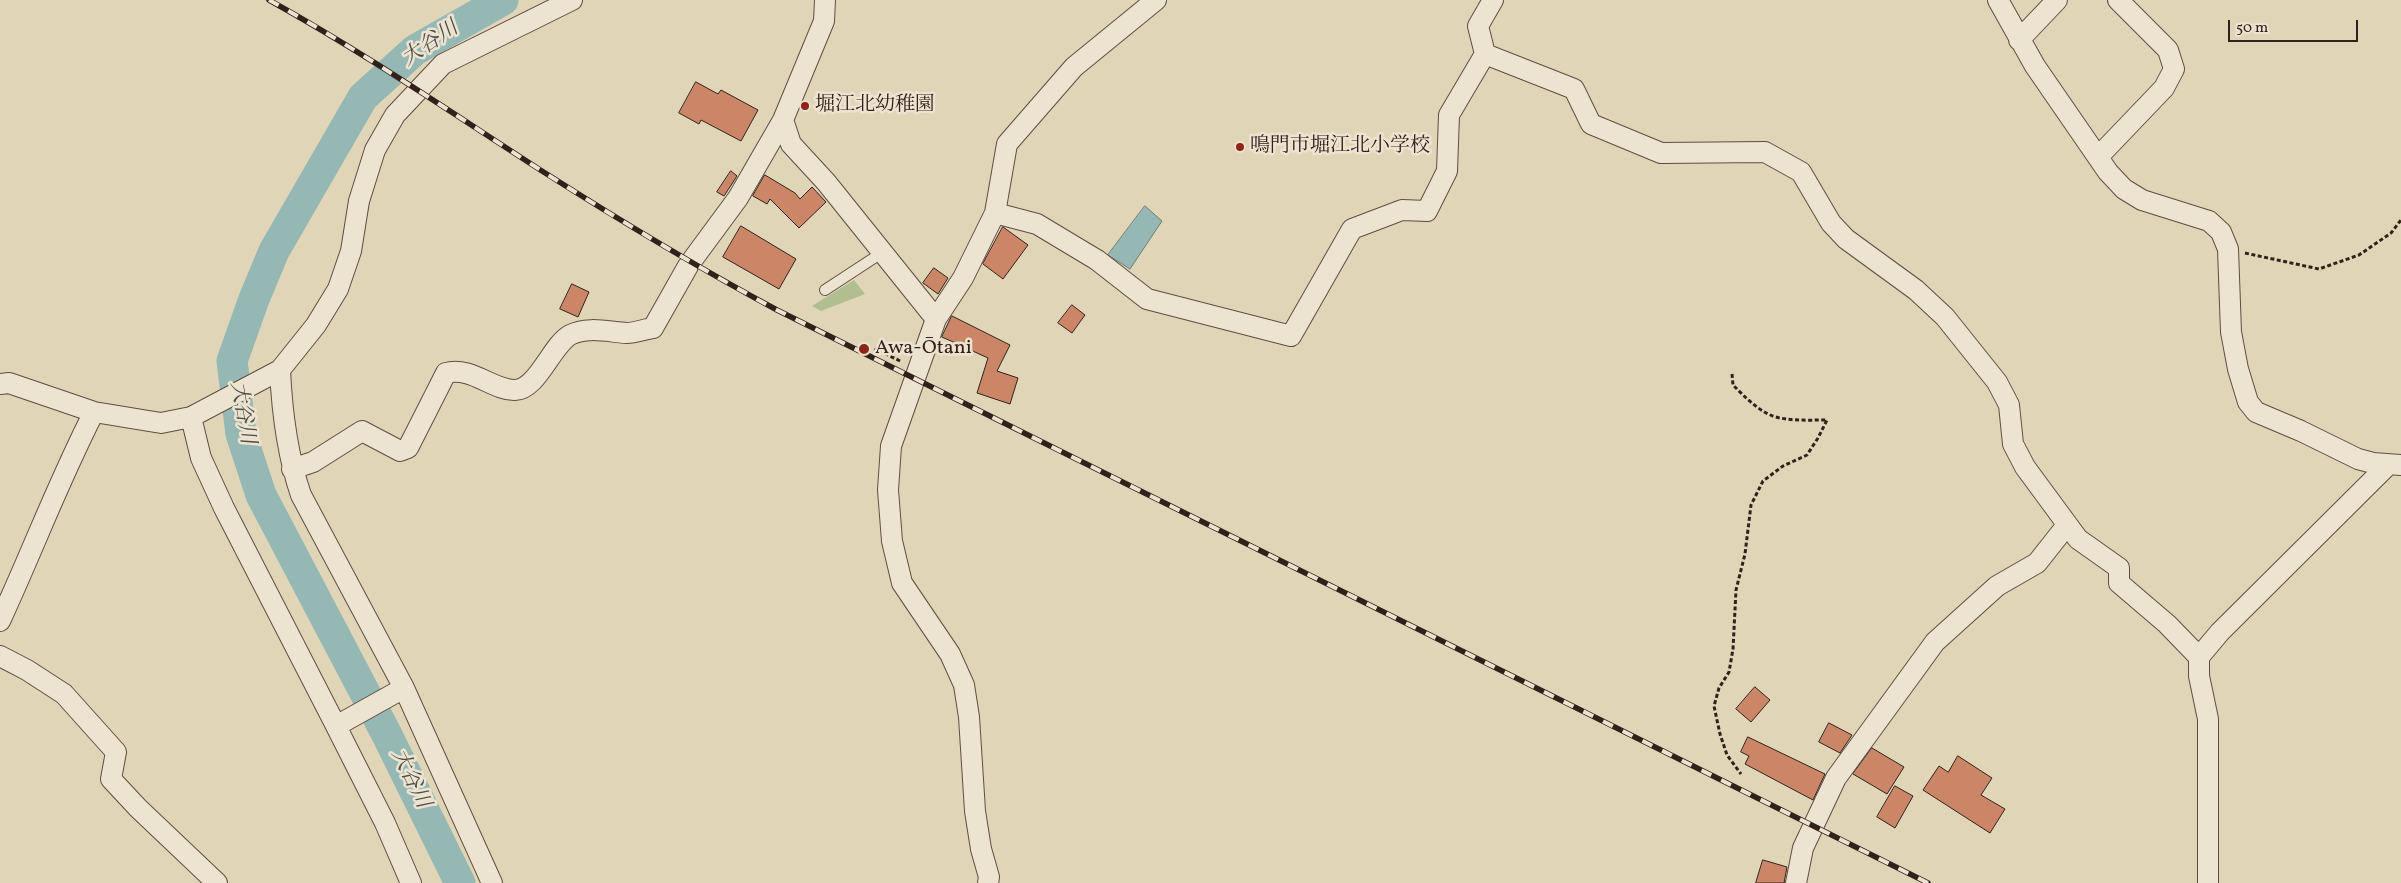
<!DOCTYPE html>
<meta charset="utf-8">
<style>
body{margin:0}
#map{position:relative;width:2401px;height:883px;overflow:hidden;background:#e1d5b7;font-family:Vollkorn,serif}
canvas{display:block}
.scale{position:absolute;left:2228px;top:20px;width:130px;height:22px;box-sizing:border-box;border:2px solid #32211b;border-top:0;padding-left:6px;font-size:15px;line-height:18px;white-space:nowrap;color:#32211b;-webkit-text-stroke:4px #ece4d0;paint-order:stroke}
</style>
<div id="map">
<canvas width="2401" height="883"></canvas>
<div class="scale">50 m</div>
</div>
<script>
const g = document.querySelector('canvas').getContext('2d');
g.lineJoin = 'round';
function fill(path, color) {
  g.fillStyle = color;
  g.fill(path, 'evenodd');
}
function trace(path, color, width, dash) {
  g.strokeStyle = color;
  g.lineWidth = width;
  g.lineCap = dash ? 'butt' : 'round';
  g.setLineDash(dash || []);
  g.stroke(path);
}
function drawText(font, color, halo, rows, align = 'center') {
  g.font = font + ' Vollkorn,"Noto Serif JP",serif';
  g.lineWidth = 5;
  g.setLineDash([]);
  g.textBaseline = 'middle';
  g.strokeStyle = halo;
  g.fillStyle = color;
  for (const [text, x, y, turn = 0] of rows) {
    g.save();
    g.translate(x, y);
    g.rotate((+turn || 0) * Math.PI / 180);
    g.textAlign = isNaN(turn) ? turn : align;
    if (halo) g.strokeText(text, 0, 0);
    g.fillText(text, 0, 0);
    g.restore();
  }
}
const green = new Path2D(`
 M 854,280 L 865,294 L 821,311 L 812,306 Z`);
const water = new Path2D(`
 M 1145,206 L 1162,221 L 1130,269 L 1108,255 Z`);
const river = new Path2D(`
 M 460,883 L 386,733 L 261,495 L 241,434 L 232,361 L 254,299 L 274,251 L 363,97 L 415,50 L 503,0`);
const building = new Path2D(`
 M 696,82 L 718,94 L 721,90 L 758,110 L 741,141 L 701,120 L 699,124 L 679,113 Z
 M 731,171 L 737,176 L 724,196 L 717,192 Z
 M 765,175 L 795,193 L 800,199 L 812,187 L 826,202 L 799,228 L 770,199 L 767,204 L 753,196 Z
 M 741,226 L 796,259 L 779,289 L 723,257 Z
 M 1003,227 L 1028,245 L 1003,279 L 983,264 Z
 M 934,268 L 948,278 L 938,294 L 923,283 Z
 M 572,284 L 589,292 L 578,317 L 560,309 Z
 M 1072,305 L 1085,315 L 1072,333 L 1058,323 Z
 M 952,316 L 1010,345 L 997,371 L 1018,378 L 1010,404 L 977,393 L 988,358 L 942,337 Z
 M 1755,687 L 1770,700 L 1751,722 L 1736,709 Z
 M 1829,723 L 1852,735 L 1840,753 L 1819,742 Z
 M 1748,737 L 1825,774 L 1813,800 L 1745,764 L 1749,756 L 1741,752 Z
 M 1872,748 L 1904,767 L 1887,794 L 1853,774 Z
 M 1958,756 L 1992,778 L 1981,795 L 2005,809 L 1990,833 L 1923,790 L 1939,766 L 1948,772 Z
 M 1895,786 L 1913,796 L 1895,828 L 1877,817 Z
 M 1763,860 L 1787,867 L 1784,883 L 1756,883 Z`);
const path = new Path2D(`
 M 2245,253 L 2319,269 L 2359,255 L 2391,233 L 2401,220
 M 875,352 L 876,349 L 902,362
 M 1732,374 L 1733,385 C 1745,397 1762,415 1780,418 C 1795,421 1812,420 1827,420 L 1818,438 L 1807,455 L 1783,466 L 1763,481 L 1751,505 L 1745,554 L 1736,590 L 1733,649 L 1729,672 L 1719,688 L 1714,706 L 1720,734 L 1727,755 L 1741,774`);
const service = new Path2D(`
 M 825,290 L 883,252`);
const minor = new Path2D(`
 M 1998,0 L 2035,66 L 2108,172 L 2124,189 L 2142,200 L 2209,221 L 2221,232 L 2228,249 L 2231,332 L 2238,369 L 2248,402 L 2256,412 L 2301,431 L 2358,459 L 2373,463 L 2401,465
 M 2019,40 L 2057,0
 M 1485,54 L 1574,89 L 1591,124 L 1661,153 L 1765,152 L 1801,172 L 1831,223 L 1846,239 L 1916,290 L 1945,317 L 1997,382 L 2009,405 L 2013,444 L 2025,467 L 2078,539 L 2119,568 L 2119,583 L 2167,624 L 2199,657
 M 783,120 L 791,144 L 826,182 L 936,319
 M 2098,157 L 2164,88 L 2174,69 L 2168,50 L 2118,0
 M 995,213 L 1037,224 L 1097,260 L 1147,299 L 1291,336 L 1352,229 L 1402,210 L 1427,211 L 1447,171 L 1449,115 L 1485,54 L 1478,26 L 1493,0
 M 693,259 L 738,198 L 783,120 L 824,21 L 825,0
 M 280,370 L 191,417 L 201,458 L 224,508 L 336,726
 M 0,384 L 9,383 L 94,412 L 161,423 L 191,417
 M 292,469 L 313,462 L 362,431 L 400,451 L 408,448 L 446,373 C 471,366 494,391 515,390 C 537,390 552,345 570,335 C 587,326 609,332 627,333 C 635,333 645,329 653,328 L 688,266
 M 0,621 C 32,552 59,480 94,412
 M 0,656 L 27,670 L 64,694 L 116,752 L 111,779 L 138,808 L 217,883
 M 404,688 L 336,726 L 385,823 L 411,883
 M 492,883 L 404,688 L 301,495 C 287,454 282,413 280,370 L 316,325 L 338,289 L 351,251 L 359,201 L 375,150 L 395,115 L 443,64 L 572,0
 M 988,883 L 989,877 L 981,849 L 975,811 L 969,717 L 964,685 L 950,654 L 902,583 L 892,541 L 888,490 L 891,446 L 936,319 L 963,278 L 995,213 L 1007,144 L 1074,67 L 1156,0
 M 1796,883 L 1803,848 L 1836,778 L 1935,642 L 1997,586 L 2037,563 L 2067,525
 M 2208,883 L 2208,719 L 2199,676 L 2199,657 L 2220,632 L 2388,465`);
const rail = new Path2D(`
 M 269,0 C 363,52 452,113 542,171 C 619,220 697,267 777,310 L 1928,883`);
const markers = [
 [805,106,5,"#8f2418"],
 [1240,147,5,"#8f2418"],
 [864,349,6,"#8f2418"]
];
const poiNames = [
 ["堀江北幼稚園",815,106],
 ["鳴門市堀江北小学校",1250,147],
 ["Awa-Ōtani",875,349]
];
const waterNames = [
 ["大谷川",431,45,-34],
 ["大谷川",241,413,80],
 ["大谷川",409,779,64]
];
fill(green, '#b0be90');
fill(water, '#95b8b5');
trace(water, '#6d7c77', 1);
trace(river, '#95b8b5', 31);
fill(building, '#cb8668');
trace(building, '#32211b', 1);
trace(service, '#5e4e42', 12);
trace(minor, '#5e4e42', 22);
trace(path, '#32211b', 3, [4, 2.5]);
trace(service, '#ece4d0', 10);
trace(minor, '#ece4d0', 20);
trace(rail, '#32211b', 5.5);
trace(rail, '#ece4d0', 4, [11]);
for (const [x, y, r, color] of markers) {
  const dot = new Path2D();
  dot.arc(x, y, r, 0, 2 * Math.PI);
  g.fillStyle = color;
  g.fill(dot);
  trace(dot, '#ece4d0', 2);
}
drawText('20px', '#32211b', '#ece4d0', poiNames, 'left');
drawText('italic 21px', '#504e49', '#ece4d0', waterNames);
</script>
